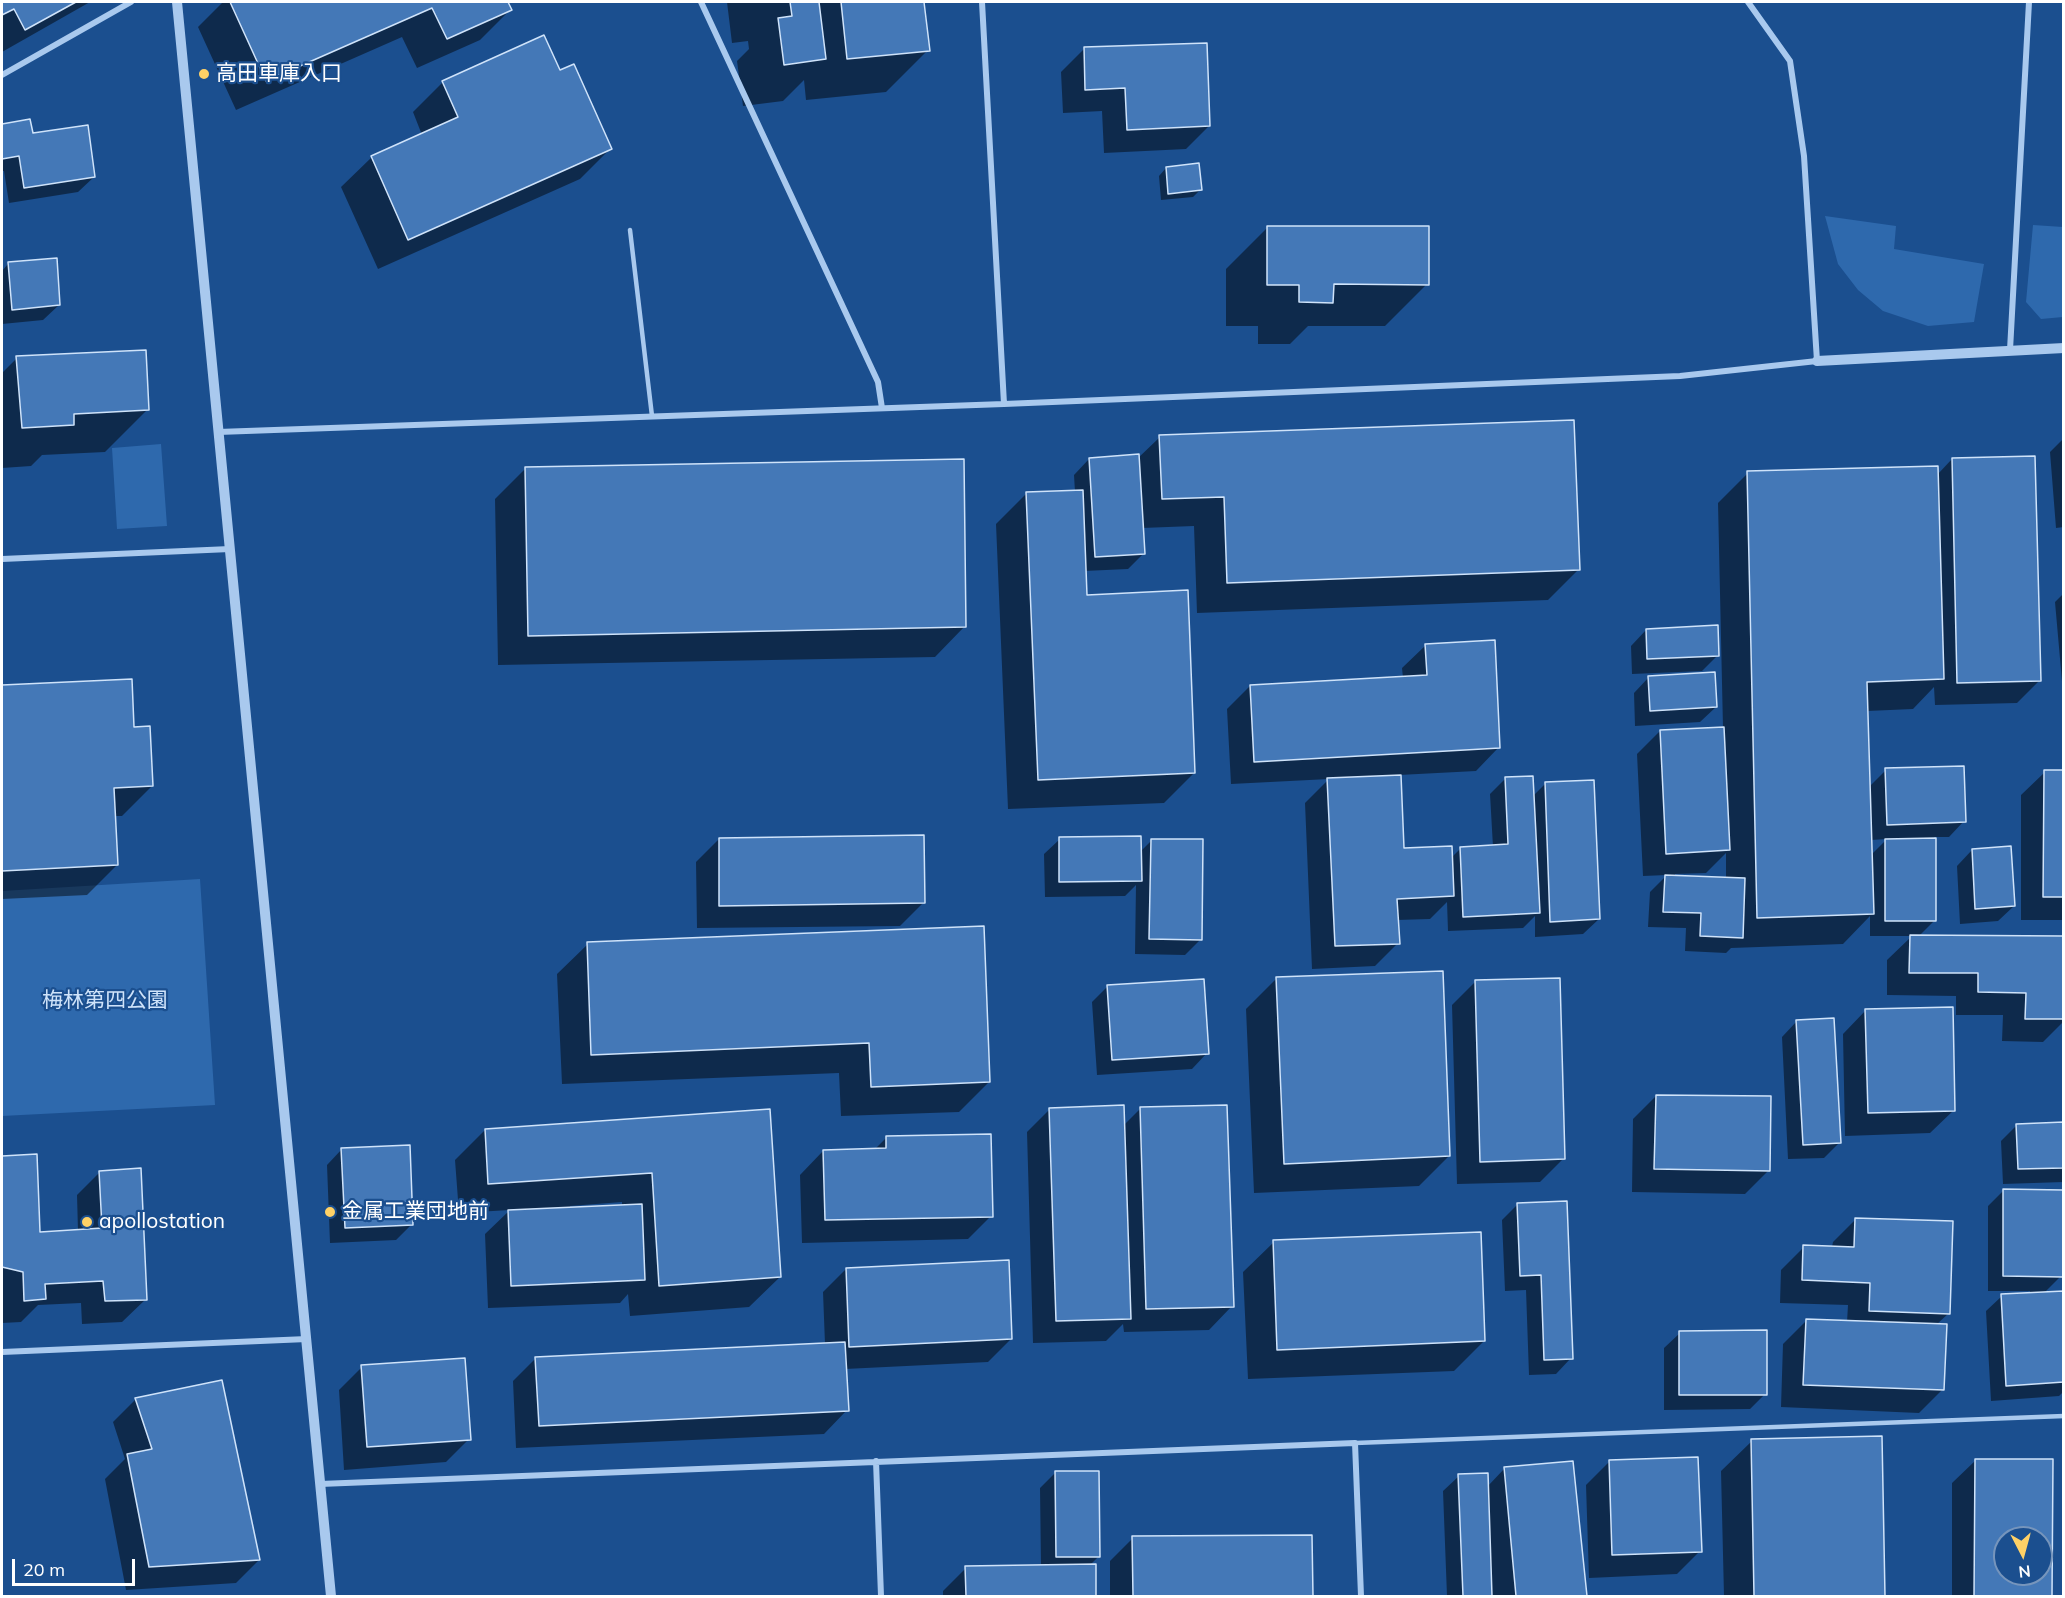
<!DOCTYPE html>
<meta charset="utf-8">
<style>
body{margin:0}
#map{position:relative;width:2065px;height:1598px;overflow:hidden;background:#1b4f8f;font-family:Mulish,sans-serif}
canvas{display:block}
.frame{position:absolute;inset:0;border:3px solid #fff;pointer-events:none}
.north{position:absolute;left:1993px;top:1526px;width:60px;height:60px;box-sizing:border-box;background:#1b4f8f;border:2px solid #7695bc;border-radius:50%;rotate:174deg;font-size:16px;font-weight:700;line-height:24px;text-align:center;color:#fff}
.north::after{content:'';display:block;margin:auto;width:21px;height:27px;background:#ffd166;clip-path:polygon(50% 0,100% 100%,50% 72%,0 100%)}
.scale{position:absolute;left:12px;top:1559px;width:123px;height:27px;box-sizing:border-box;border:3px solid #fff;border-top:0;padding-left:8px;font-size:18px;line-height:21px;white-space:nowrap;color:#fff;-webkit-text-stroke:4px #1b4f8f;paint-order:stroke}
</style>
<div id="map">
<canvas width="2065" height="1598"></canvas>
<div class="frame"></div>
<div class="north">N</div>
<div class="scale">20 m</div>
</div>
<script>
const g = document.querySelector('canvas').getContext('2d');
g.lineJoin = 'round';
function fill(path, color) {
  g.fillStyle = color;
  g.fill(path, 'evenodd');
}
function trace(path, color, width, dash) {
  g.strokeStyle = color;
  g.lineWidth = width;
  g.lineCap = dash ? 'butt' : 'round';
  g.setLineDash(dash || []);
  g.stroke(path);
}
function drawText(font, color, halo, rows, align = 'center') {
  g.font = font + ' Mulish,"Noto Sans JP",sans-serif';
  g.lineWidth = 4.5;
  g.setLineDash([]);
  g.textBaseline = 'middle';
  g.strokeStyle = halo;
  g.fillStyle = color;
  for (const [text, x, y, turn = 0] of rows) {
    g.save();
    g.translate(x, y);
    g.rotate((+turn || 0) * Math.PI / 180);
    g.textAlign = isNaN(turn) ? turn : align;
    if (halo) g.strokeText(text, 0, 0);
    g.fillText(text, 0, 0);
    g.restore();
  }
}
const green = new Path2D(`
 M 1825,216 L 1896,226 L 1894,249 L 1984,264 L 1974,322 L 1928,326 L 1883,311 L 1858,290 L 1838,264 Z
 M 2033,225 L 2063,227 L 2063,317 L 2041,319 L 2026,302 Z
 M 161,444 L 167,526 L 117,529 L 112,448 Z
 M 200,879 L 215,1105 L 2,1116 L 2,891 Z`);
const shadow = new Path2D(`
 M 2,2 L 90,2 L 2,52 Z
 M 223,2 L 507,2 L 510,10 L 480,40 L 417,68 L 402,37 L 236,110 L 198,27 Z
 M 727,2 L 923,2 L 928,50 L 886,92 L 806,100 L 804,80 L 783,101 L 743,106 L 737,61 L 749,49 L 748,41 L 732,43 Z
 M 1084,49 L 1209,126 L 1186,149 L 1104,153 L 1102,111 L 1063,113 L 1061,72 Z
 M 559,72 L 610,149 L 580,179 L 378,269 L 341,187 L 372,157 L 422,135 L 413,112 L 443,82 Z
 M 29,121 L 32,135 L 94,177 L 78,192 L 9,203 L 4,171 L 2,171 L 2,125 Z
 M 1166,168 L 1200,190 L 1193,197 L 1161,200 L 1159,176 Z
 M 1268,227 L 1427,284 L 1385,326 L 1308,326 L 1290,344 L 1258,344 L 1258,326 L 1226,326 L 1226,269 Z
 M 8,264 L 59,305 L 43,320 L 2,324 L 2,271 Z
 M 17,358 L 147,410 L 105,452 L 42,455 L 31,466 L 2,468 L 2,373 Z
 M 1160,437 L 1578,570 L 1548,600 L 1197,613 L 1194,526 L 1142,528 L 1143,554 L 1128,569 L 1084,571 L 1085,596 L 1194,773 L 1164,803 L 1008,809 L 996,524 L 1026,494 L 1075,492 L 1074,475 L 1089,459 L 1137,459 Z
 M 2064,438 L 2064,527 L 2056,528 L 2050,452 Z
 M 1952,459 L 2040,680 L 2017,703 L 1935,705 L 1934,687 L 1913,709 L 1867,711 L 1869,787 L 1886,770 L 1964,821 L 1949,837 L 1934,837 L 1935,920 L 1918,937 L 2064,938 L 2064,1021 L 2043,1042 L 2002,1041 L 2003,1015 L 1956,1015 L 1956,996 L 1887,995 L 1887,960 L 1912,936 L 1870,936 L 1870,916 L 1843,944 L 1731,948 L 1726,953 L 1685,951 L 1686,928 L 1648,927 L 1650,892 L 1667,875 L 1643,876 L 1637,754 L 1660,731 L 1723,728 L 1718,503 L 1748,473 L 1937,475 ZM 1887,839 L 1871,855 L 1871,840 ZM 1726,853 L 1726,879 L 1675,877 L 1675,874 L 1706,873 Z
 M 525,469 L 965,626 L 935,657 L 498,665 L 495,499 Z
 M 2064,593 L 2064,704 L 2055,602 Z
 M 1646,630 L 1718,655 L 1702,671 L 1632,674 L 1631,646 Z
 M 1426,645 L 1499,747 L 1476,771 L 1399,775 L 1403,850 L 1451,858 L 1460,849 L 1493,847 L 1490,794 L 1506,778 L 1533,796 L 1545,784 L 1599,919 L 1583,934 L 1535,937 L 1535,916 L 1523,928 L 1448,931 L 1447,902 L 1430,919 L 1397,920 L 1398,943 L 1375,966 L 1312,969 L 1305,803 L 1329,779 L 1231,784 L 1227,709 L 1250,686 L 1403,678 L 1402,668 Z
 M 1649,677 L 1716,707 L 1700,722 L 1635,726 L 1634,693 Z
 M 131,680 L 133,729 L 152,786 L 122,816 L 114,816 L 117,865 L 87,895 L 2,899 L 2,687 Z
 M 2064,752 L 2064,920 L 2021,920 L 2021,795 L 2045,772 L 2063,772 Z
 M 719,839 L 923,903 L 900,926 L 697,928 L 696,862 Z
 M 1060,839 L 1140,852 L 1152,840 L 1201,939 L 1185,955 L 1135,954 L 1136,885 L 1125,896 L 1045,897 L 1044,854 Z
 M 1972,850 L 2014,906 L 1998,921 L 1960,924 L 1957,866 Z
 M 588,944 L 989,1082 L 959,1112 L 841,1116 L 839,1073 L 562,1084 L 557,974 Z
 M 1276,979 L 1449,1156 L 1419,1186 L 1254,1193 L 1246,1009 Z
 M 1475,982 L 1563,1159 L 1540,1182 L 1457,1184 L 1452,1005 Z
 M 1108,986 L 1207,1053 L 1192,1069 L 1097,1075 L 1092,1002 Z
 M 1866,1010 L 1954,1110 L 1930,1133 L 1845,1136 L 1843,1034 Z
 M 1797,1021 L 1840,1142 L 1824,1158 L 1788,1159 L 1782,1037 Z
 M 1656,1096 L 1768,1171 L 1745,1194 L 1632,1192 L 1633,1119 Z
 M 1050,1109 L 1123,1126 L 1140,1109 L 1232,1306 L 1209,1330 L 1124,1332 L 1123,1324 L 1106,1341 L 1033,1343 L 1027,1132 Z
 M 769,1111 L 780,1277 L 749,1307 L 630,1316 L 628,1294 L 620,1303 L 488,1308 L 485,1234 L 510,1210 L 459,1213 L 455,1160 L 485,1130 ZM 622,1202 L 622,1206 L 570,1209 L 570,1206 Z
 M 2064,1124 L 2064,1182 L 2003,1184 L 2001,1141 L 2017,1125 Z
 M 887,1137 L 991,1216 L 968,1239 L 802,1243 L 800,1175 L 823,1151 L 874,1150 Z
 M 342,1149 L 411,1225 L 396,1240 L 330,1243 L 327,1165 Z
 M 35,1156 L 39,1233 L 78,1231 L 77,1195 L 100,1172 L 146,1299 L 122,1322 L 82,1324 L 81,1303 L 38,1305 L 21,1322 L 2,1323 L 2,1157 Z
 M 2003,1191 L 2061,1276 L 2044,1293 L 2064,1292 L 2064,1391 L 2059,1396 L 1991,1401 L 1986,1311 L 2002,1296 L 2030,1294 L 2030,1291 L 1988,1291 L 1988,1206 Z
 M 1518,1204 L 1571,1358 L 1556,1374 L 1529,1375 L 1526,1290 L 1505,1291 L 1502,1220 Z
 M 1856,1219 L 1949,1313 L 1936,1325 L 1942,1390 L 1919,1413 L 1781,1407 L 1783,1344 L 1806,1321 L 1847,1322 L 1848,1305 L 1780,1303 L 1781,1270 L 1804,1247 L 1832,1247 L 1833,1242 Z
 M 1274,1242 L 1484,1341 L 1454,1371 L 1248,1379 L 1243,1272 Z
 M 846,1269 L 1011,1339 L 988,1362 L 845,1369 L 847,1410 L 824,1434 L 516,1448 L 513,1381 L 536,1358 L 825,1344 L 823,1292 Z
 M 1680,1333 L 1765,1394 L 1750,1409 L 1664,1410 L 1664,1348 Z
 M 362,1367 L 469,1439 L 446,1462 L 344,1470 L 339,1390 Z
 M 136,1399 L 259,1560 L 236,1583 L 126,1590 L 105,1479 L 125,1459 L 113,1422 Z
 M 1881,1438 L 1883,1596 L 1724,1596 L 1721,1471 L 1752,1441 Z
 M 1976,1460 L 2051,1460 L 2051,1596 L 1952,1596 L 1952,1483 ZM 2005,1538 L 2041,1538 L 2041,1574 L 2005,1574 Z
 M 1572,1462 L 1585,1596 L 1447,1596 L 1443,1491 L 1459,1476 L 1487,1487 L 1504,1469 Z
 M 1609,1462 L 1700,1551 L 1677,1574 L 1589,1578 L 1586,1485 Z
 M 1055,1473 L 1099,1556 L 1089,1566 L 1094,1566 L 1095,1596 L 943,1596 L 943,1591 L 966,1568 L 1041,1567 L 1040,1488 Z
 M 1311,1536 L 1311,1596 L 1110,1596 L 1110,1561 L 1133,1538 Z`);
const building = new Path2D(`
 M 2,2 L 76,2 L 25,30 L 14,9 L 2,15 Z
 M 230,2 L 508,2 L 512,10 L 447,39 L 432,8 L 266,81 Z
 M 790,2 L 819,2 L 826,59 L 784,65 L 778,18 L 792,16 Z
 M 841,2 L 924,2 L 930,51 L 847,59 Z
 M 544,35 L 560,70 L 574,64 L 612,149 L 408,240 L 371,156 L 458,117 L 442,81 Z
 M 1207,43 L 1210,126 L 1127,130 L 1125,88 L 1085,90 L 1084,47 Z
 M 30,119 L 33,133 L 88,125 L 95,177 L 24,188 L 19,156 L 2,159 L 2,124 Z
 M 1199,163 L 1202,190 L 1168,194 L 1166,167 Z
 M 1267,226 L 1429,226 L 1429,285 L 1334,284 L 1333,303 L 1299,302 L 1299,285 L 1267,285 Z
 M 57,258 L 60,305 L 12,310 L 8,262 Z
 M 146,350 L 149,410 L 74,414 L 74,425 L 22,428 L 16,356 Z
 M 1574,420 L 1580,570 L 1227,583 L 1224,497 L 1162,499 L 1159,435 Z
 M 1139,454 L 1145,554 L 1095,557 L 1089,458 Z
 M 2035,456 L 2041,681 L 1957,683 L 1952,458 Z
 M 964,459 L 966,627 L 528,636 L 525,467 Z
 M 1938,466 L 1944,679 L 1867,682 L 1874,914 L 1757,918 L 1747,471 Z
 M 1083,490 L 1087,595 L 1188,590 L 1195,773 L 1038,780 L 1026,492 Z
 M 1718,625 L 1719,656 L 1647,659 L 1646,629 Z
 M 1495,640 L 1500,748 L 1254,762 L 1250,685 L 1427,675 L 1425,644 Z
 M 1715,672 L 1717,707 L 1650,711 L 1648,676 Z
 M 132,679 L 134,727 L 150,726 L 153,786 L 114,788 L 118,865 L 2,871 L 2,685 Z
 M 1724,727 L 1730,850 L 1666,854 L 1660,730 Z
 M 1964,766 L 1966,822 L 1887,825 L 1885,768 Z
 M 2044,770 L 2064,770 L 2064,897 L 2043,897 Z
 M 1401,775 L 1404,848 L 1452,846 L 1454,896 L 1397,899 L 1400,944 L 1335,946 L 1327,778 Z
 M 1533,776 L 1540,913 L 1463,917 L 1460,847 L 1508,844 L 1505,777 Z
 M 1594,780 L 1600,919 L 1550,922 L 1545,782 Z
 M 924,835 L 925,903 L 719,906 L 719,838 Z
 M 1141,836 L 1142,881 L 1059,882 L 1059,837 Z
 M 1936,838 L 1936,921 L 1885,921 L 1885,839 Z
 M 1151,839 L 1203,839 L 1202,940 L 1149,939 Z
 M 2011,846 L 2015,906 L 1975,909 L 1972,849 Z
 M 1665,875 L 1745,878 L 1743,938 L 1700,936 L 1701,913 L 1663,912 Z
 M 984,926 L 990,1082 L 871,1087 L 869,1043 L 591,1055 L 587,942 Z
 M 1910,935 L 2064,936 L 2064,1019 L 2025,1019 L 2026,993 L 1978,992 L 1978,973 L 1909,973 Z
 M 1443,971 L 1450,1156 L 1284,1164 L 1276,977 Z
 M 1560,978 L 1565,1159 L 1480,1162 L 1475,980 Z
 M 1204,979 L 1209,1054 L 1112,1060 L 1107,985 Z
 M 1953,1007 L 1955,1111 L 1868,1113 L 1865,1009 Z
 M 1834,1018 L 1841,1143 L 1803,1145 L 1796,1020 Z
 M 1656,1095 L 1771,1096 L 1770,1171 L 1654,1169 Z
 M 1124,1105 L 1131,1319 L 1056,1321 L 1049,1108 Z
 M 1227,1105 L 1234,1307 L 1146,1309 L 1140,1107 Z
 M 770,1109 L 781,1277 L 659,1286 L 652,1173 L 488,1184 L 485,1129 Z
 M 2064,1122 L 2064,1168 L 2018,1169 L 2016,1124 Z
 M 991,1134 L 993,1217 L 825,1220 L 823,1150 L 886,1148 L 886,1136 Z
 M 410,1145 L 413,1225 L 345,1228 L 341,1148 Z
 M 37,1154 L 40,1232 L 102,1228 L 99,1171 L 141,1168 L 147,1300 L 105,1301 L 103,1281 L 45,1284 L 46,1299 L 24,1301 L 23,1272 L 2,1267 L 2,1156 Z
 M 2003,1189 L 2063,1190 L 2063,1277 L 2003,1276 Z
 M 1567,1201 L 1573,1359 L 1544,1360 L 1541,1275 L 1520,1276 L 1517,1203 Z
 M 642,1204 L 645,1280 L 511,1286 L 508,1210 Z
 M 1855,1218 L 1953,1221 L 1950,1314 L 1869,1311 L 1870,1283 L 1802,1280 L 1803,1245 L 1854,1247 Z
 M 1481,1232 L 1485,1341 L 1277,1350 L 1273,1240 Z
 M 1009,1260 L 1012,1339 L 849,1347 L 846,1268 Z
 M 2064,1291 L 2064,1382 L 2006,1386 L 2001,1294 Z
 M 1806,1319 L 1947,1324 L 1944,1390 L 1803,1385 Z
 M 1767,1330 L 1767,1395 L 1679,1395 L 1679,1331 Z
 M 845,1342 L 849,1411 L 539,1426 L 535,1357 Z
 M 465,1358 L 471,1440 L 367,1447 L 361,1365 Z
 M 222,1380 L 260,1560 L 149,1567 L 127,1454 L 152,1449 L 135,1398 Z
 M 1882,1436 L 1885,1596 L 1754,1596 L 1751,1439 Z
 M 1698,1457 L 1702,1552 L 1612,1555 L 1609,1460 Z
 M 1975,1459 L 2053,1459 L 2052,1596 L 1974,1596 ZM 2005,1538 L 2041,1538 L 2041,1574 L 2005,1574 Z
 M 1573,1461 L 1587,1596 L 1516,1596 L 1504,1467 Z
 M 1055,1471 L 1099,1471 L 1100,1557 L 1056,1557 Z
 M 1488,1473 L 1492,1596 L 1463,1596 L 1458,1474 Z
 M 1312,1535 L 1313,1596 L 1133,1596 L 1132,1536 Z
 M 1096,1564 L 1096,1596 L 966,1596 L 965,1566 Z`);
const service = new Path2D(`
 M 630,230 L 652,416
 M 1355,1443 L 2064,1416`);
const minor = new Path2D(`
 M 701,2 L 878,382 L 882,408
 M 982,2 L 1004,404
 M 2,75 L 131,2
 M 2010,350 L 2029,2
 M 218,432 L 1004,404 L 1680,376 L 1817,361 L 1804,156 L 1790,61 L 1748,2
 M 2,559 L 230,549
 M 2,1352 L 307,1339
 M 876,1461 L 881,1596
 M 320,1484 L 1355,1443 L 1361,1596`);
const tertiary = new Path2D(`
 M 177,2 L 331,1596
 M 1817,361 L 2064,348`);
const markers = [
 [204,74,6,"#ffd166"],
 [330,1212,6,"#ffd166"],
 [87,1222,6,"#ffd166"]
];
const poiNames = [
 ["高田車庫入口",216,74],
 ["金属工業団地前",342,1212],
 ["apollostation",99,1222]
];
const parkNames = [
 ["梅林第四公園",105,1001]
];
fill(green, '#2e69ad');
fill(shadow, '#0007');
fill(building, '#4478b7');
trace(building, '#cfe3fa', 1.5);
trace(service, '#a9c9ee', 4.5);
trace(minor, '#a9c9ee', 6);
trace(tertiary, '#a9c9ee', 10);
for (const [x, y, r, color] of markers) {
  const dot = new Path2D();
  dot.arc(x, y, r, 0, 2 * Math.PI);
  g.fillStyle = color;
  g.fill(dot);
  trace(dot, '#1b4f8f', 2);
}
drawText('21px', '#fff', '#1b4f8f', poiNames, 'left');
drawText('21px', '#cfe3fa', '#1b4f8f', parkNames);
</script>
